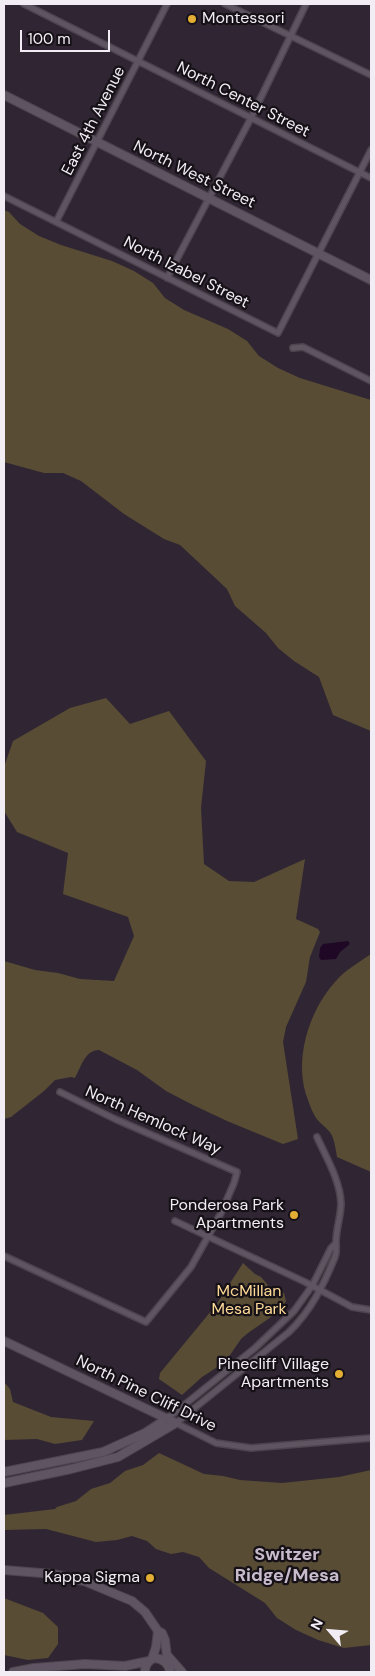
<!DOCTYPE html>
<style>
body{margin:0}
#map{position:relative;width:375px;height:1676px;overflow:hidden;background:#302633;font-family:"DM Sans",sans-serif}
canvas{display:block}
.frame{position:absolute;inset:0;border:5px solid #f2ecf4;pointer-events:none}
.north{position:absolute;left:305px;top:1606px;width:50px;height:50px;-webkit-text-stroke:4px #161117;paint-order:stroke;rotate:297deg;font-size:14px;font-weight:700;line-height:20px;text-align:center;color:#f2ecf4}
.north::after{content:'';display:block;margin:auto;width:18px;height:22px;background:#f2ecf4;clip-path:polygon(50% 0,100% 100%,50% 72%,0 100%)}
.scale{position:absolute;left:20px;top:30px;width:90px;height:22px;box-sizing:border-box;border:2px solid #f2ecf4;border-top:0;padding-left:6px;font-size:15px;line-height:18px;white-space:nowrap;color:#f2ecf4;-webkit-text-stroke:4px #161117;paint-order:stroke}
</style>
<div id="map">
<canvas width="375" height="1676"></canvas>
<div class="frame"></div>
<div class="north">N</div>
<div class="scale">100 m</div>
</div>
<script>
const g = document.querySelector('canvas').getContext('2d');
g.lineJoin = 'round';
function fill(path, color) {
  g.fillStyle = color;
  g.fill(path, 'evenodd');
}
function trace(path, color, width, dash) {
  g.strokeStyle = color;
  g.lineWidth = width;
  g.lineCap = dash ? 'butt' : 'round';
  g.setLineDash(dash || []);
  g.stroke(path);
}
function drawText(font, color, halo, rows, align = 'center') {
  g.font = font + ' "DM Sans",sans-serif';
  g.lineWidth = 4.5;
  g.setLineDash([]);
  g.textBaseline = 'middle';
  g.strokeStyle = halo;
  g.fillStyle = color;
  for (const [text, x, y, turn = 0] of rows) {
    g.save();
    g.translate(x, y);
    g.rotate((+turn || 0) * Math.PI / 180);
    g.textAlign = isNaN(turn) ? turn : align;
    if (halo) g.strokeText(text, 0, 0);
    g.fillText(text, 0, 0);
    g.restore();
  }
}
const green = new Path2D(`
 M 4,210 L 9,212 L 20,224 L 39,236 L 61,245 L 112,261 L 134,271 L 153,283 L 165,298 L 184,310 L 228,329 L 247,341 L 259,356 L 278,368 L 300,378 L 371,400 L 371,731 L 333,715 L 319,677 L 294,661 L 278,648 L 266,633 L 235,606 L 227,589 L 180,545 L 164,539 L 124,514 L 81,481 L 63,473 L 44,473 L 4,462 Z
 M 106,698 L 130,724 L 169,711 L 206,761 L 201,808 L 204,864 L 229,881 L 254,882 L 305,859 L 296,919 L 318,929 L 320,932 L 310,957 L 306,982 L 286,1027 L 283,1042 L 298,1139 L 283,1144 L 227,1121 L 193,1105 L 166,1091 L 137,1070 L 99,1050 C 85,1050 81,1067 75,1078 L 71,1077 L 55,1080 L 44,1091 L 11,1117 L 4,1119 L 4,961 L 35,970 L 58,973 L 80,979 L 114,981 L 134,936 L 128,917 L 63,894 L 68,853 L 17,832 L 4,811 L 4,767 L 13,741 L 70,708 Z
 M 371,954 L 371,1172 L 337,1157 C 336,1151 335,1144 333,1138 C 331,1130 321,1125 316,1118 C 313,1113 310,1106 308,1100 C 293,1062 308,1012 335,982 C 345,970 358,963 371,954 Z
 M 243,1263 L 255,1274 L 261,1277 L 273,1291 L 284,1293 L 286,1301 L 281,1310 L 248,1333 L 241,1339 L 228,1358 L 219,1366 L 202,1377 L 182,1395 L 159,1379 L 160,1373 L 216,1305 Z
 M 4,1382 L 10,1389 L 13,1402 L 51,1417 L 94,1421 L 82,1440 L 55,1444 L 37,1439 L 4,1440 Z
 M 159,1453 L 204,1474 L 223,1476 L 240,1480 L 282,1483 L 339,1477 L 371,1470 L 371,1645 L 344,1648 L 318,1640 L 296,1630 L 277,1618 L 265,1603 L 209,1568 L 199,1557 L 183,1552 L 171,1554 L 156,1549 L 147,1541 L 132,1536 L 117,1540 L 96,1542 L 46,1529 L 4,1530 L 4,1515 L 55,1509 L 57,1507 L 76,1501 L 91,1489 L 110,1483 L 125,1471 L 143,1465 Z
 M 4,1598 L 43,1613 L 58,1627 L 58,1644 L 48,1658 L 28,1660 L 4,1655 Z`);
const water = new Path2D(`
 M 348,941 L 350,944 L 340,952 L 336,959 L 321,960 L 319,957 L 320,948 L 323,944 Z`);
const street = new Path2D(`
 M 24,4 L 371,178
 M 225,4 L 371,75
 M 4,196 L 278,333 L 371,150
 M 56,222 L 167,4
 M 167,278 L 251,118 L 306,4
 M 293,348 L 303,347 L 371,381
 M 317,1137 C 326,1157 340,1180 341,1203 C 341,1216 336,1229 336,1242 C 336,1248 337,1251 335,1257 C 324,1284 311,1311 289,1332 L 176,1423 L 216,1443 L 251,1448 L 371,1438
 M 175,1221 L 305,1282 L 352,1307 L 371,1310
 M 4,1256 L 146,1322 L 191,1267 L 221,1213 L 234,1183 L 237,1172 L 115,1119 L 60,1092
 M 168,1418 L 255,1348 L 294,1311 L 312,1286 L 331,1248 L 336,1243`);
const secondary = new Path2D(`
 M 4,95 L 371,280
 M 4,1341 L 176,1423 L 118,1457 L 71,1469 L 4,1483
 M 4,1472 L 103,1452 L 145,1433 L 168,1418
 M 4,1570 L 53,1574 L 84,1581 L 132,1601 L 145,1612 L 158,1631 L 162,1633 L 165,1640 L 168,1665
 M 167,1655 L 182,1672
 M 152,1659 L 156,1647 L 158,1631
 M 13,1672 L 34,1668 L 85,1664 L 125,1666 L 149,1661
 M 145,1672 C 145,1665 148,1660 155,1658 C 164,1659 169,1664 170,1672`);
const markers = [
 [192,19,5,"#e4ae35"],
 [294,1215,5,"#e4ae35"],
 [339,1374,5,"#e4ae35"],
 [150,1578,5,"#e4ae35"]
];
const poiNames = [
 ["Montessori",202,19,"left"],
 ["Ponderosa Park",284,1206],
 ["Apartments",284,1224],
 ["Pinecliff Village",329,1365],
 ["Apartments",329,1383],
 ["Kappa Sigma",140,1578]
];
const streetNames = [
 ["North Center Street",243,100,27],
 ["East 4th Avenue",94,121,-63],
 ["North West Street",194,175,26],
 ["North Izabel Street",186,273,27],
 ["North Hemlock Way",153,1121,24],
 ["North Pine Cliff Drive",146,1394,26]
];
const parkNames = [
 ["McMillan",249,1292],
 ["Mesa Park",249,1310]
];
const neighbourhoodNames = [
 ["Switzer",287,1555],
 ["Ridge/Mesa",287,1576]
];
fill(green, '#584c34');
fill(water, '#1f0825');
trace(street, '#4c444f', 8);
trace(secondary, '#4c444f', 10);
trace(street, '#5f5462', 5);
trace(secondary, '#5f5462', 8);
for (const [x, y, r, color] of markers) {
  const dot = new Path2D();
  dot.arc(x, y, r, 0, 2 * Math.PI);
  g.fillStyle = color;
  g.fill(dot);
  trace(dot, '#161117', 2);
}
drawText('16px', '#f2ecf4', '#161117', poiNames, 'right');
drawText('16px', '#f2ecf4', '#161117', streetNames);
drawText('16px', '#ffdb98', '#161117', parkNames);
drawText('bold 18px', '#c8bccc', '#161117', neighbourhoodNames);
</script>
